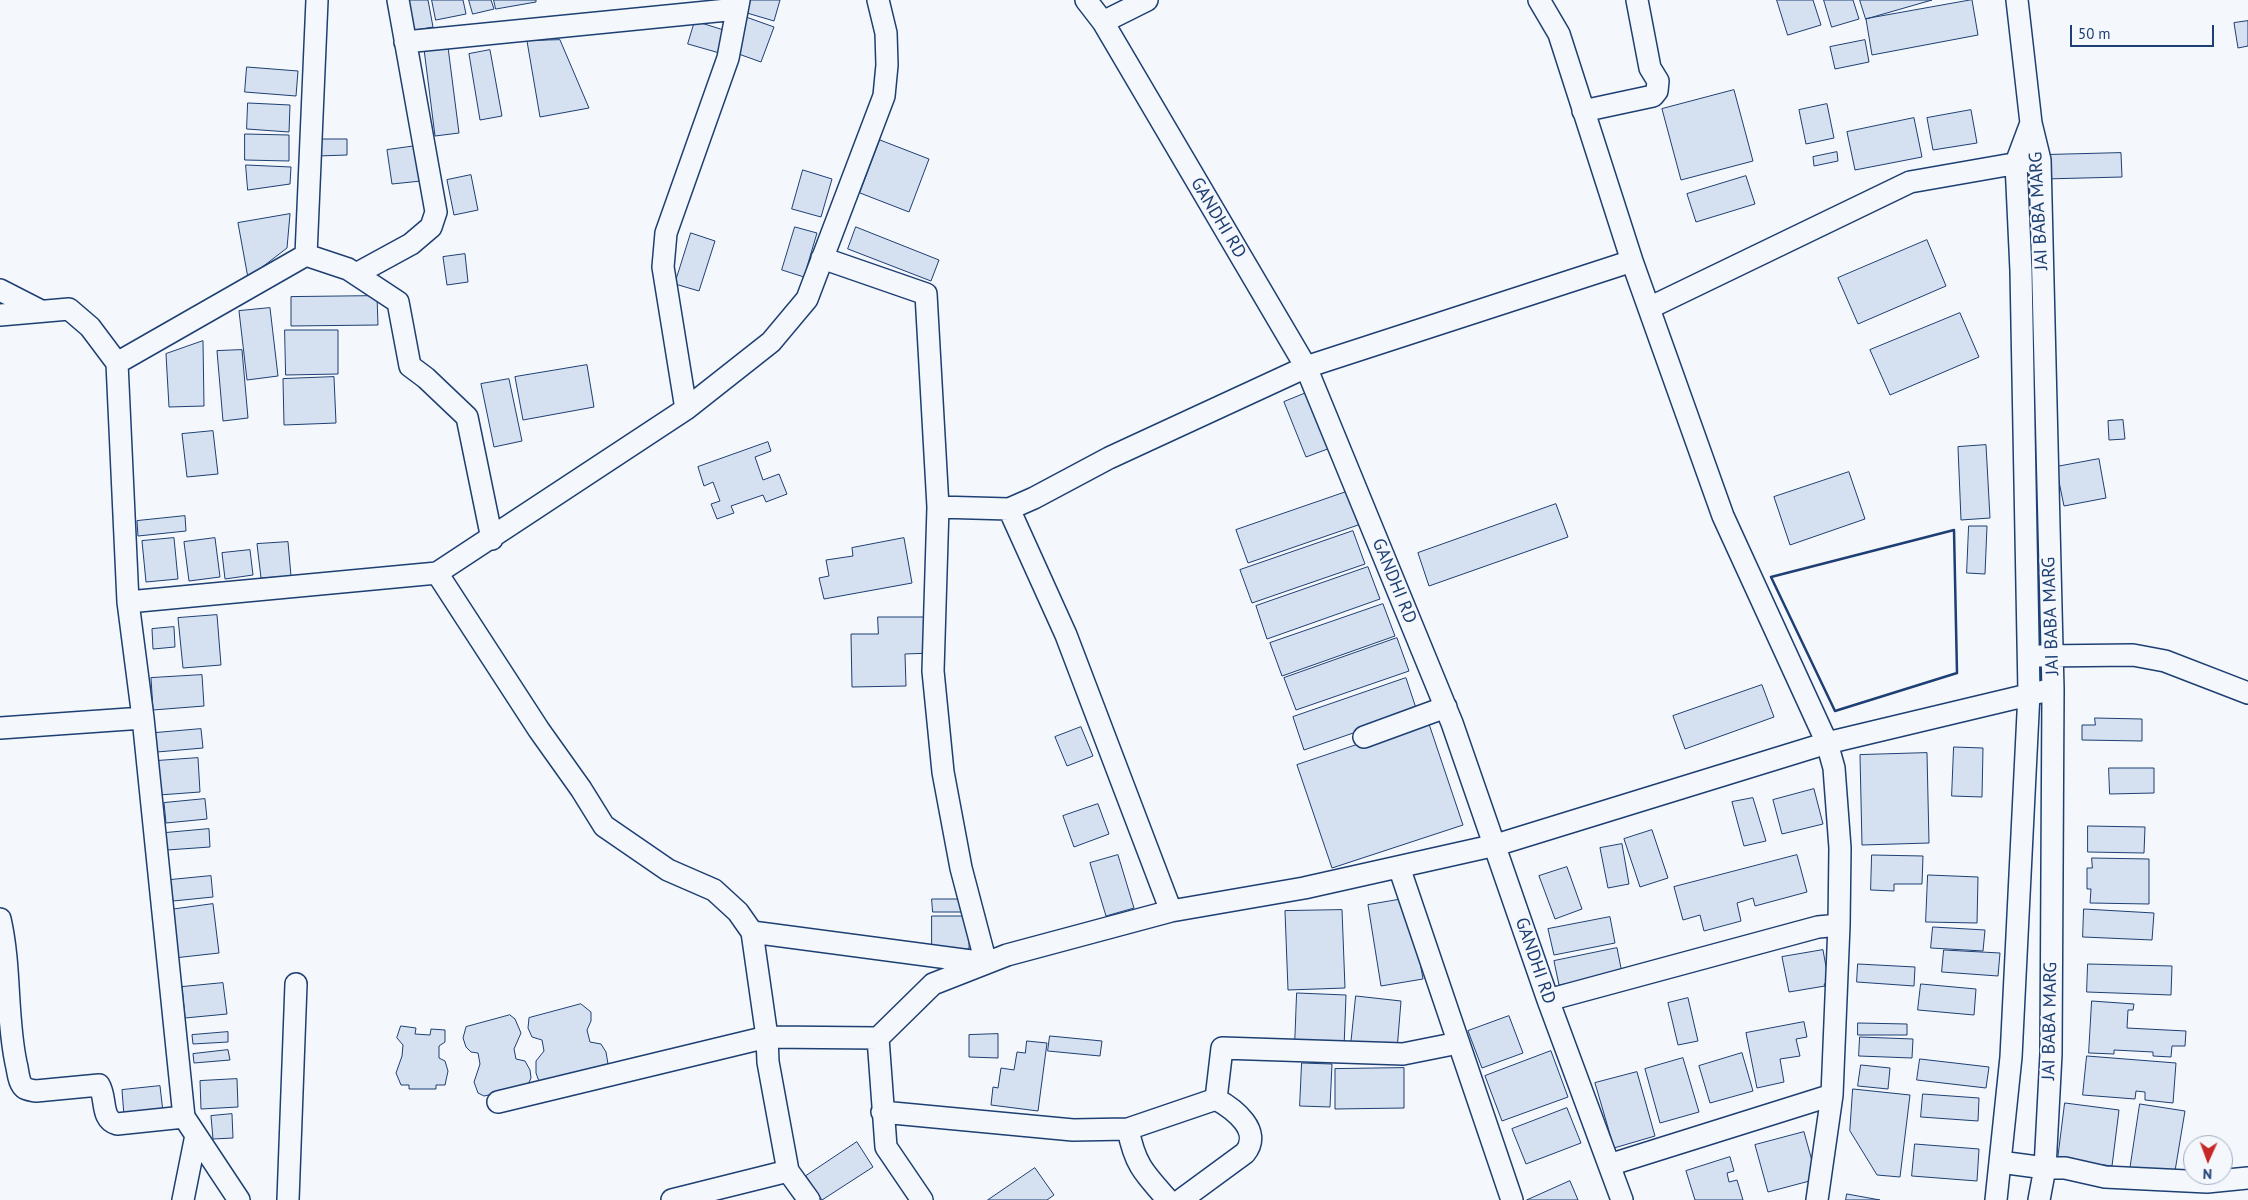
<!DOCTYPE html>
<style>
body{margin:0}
#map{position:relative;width:2248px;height:1200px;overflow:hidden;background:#f4f7fb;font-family:"PT Sans",sans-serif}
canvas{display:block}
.north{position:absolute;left:2183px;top:1135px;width:50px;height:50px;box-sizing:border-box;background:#f4f7fb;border:1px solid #9eadc5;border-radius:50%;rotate:182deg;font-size:14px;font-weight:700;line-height:20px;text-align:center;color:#1d3f73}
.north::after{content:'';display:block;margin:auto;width:18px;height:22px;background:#c62828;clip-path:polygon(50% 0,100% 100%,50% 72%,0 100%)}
.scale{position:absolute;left:2070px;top:25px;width:144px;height:22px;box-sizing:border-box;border:2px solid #1d3f73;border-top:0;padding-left:6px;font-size:15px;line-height:18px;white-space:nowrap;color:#1d3f73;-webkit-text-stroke:4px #f4f7fb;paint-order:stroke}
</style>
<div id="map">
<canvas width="2248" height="1200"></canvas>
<div class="north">N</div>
<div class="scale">50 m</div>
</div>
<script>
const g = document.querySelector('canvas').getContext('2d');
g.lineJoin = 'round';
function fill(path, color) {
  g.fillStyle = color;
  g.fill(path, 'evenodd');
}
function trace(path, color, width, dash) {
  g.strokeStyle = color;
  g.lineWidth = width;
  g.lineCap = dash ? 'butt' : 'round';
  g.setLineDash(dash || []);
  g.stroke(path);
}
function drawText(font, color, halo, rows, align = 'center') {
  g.font = font + ' "PT Sans",sans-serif';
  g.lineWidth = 4;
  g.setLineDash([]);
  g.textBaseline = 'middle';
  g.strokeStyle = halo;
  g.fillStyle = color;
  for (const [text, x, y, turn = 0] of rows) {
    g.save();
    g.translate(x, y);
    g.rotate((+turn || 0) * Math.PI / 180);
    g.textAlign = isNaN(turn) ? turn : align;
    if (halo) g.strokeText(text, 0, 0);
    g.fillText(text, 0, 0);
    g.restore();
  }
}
const building = new Path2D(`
 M 405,0 L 428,0 L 433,27 L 411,31 Z
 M 432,0 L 463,0 L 466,14 L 436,20 Z
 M 469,0 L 491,0 L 494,9 L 473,14 Z
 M 494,0 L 536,0 L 536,2 L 496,9 Z
 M 751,0 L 780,0 L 774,21 L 747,13 Z
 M 1777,0 L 1813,0 L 1821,25 L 1788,35 Z
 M 1824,0 L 1853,0 L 1859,19 L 1832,27 Z
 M 1860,0 L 1932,0 L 1866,19 Z
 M 1972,0 L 1978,35 L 1872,55 L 1866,19 Z
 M 746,17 L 774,27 L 761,62 L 733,52 Z
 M 695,21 L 730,32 L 723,54 L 688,44 Z
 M 2248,21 L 2248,46 L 2238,48 L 2234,23 Z
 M 560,40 L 589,108 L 540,117 L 527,41 Z
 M 1865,40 L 1869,62 L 1835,69 L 1830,47 Z
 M 448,47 L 459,133 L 435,136 L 424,49 Z
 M 490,50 L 502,116 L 480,120 L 469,54 Z
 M 247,67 L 298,71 L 296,96 L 245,92 Z
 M 1734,90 L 1753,161 L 1681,180 L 1662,109 Z
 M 248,103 L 290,105 L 289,132 L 247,129 Z
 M 1827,104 L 1834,138 L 1806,144 L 1799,110 Z
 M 1971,110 L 1977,143 L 1933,150 L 1927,118 Z
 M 1914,118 L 1922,157 L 1855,170 L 1847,132 Z
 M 245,134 L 289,135 L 289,161 L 245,160 Z
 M 318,139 L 347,139 L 347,155 L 318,156 Z
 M 880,140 L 929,159 L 909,212 L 860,193 Z
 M 416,146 L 421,181 L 392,184 L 387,150 Z
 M 1837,152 L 1838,161 L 1814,166 L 1813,157 Z
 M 2121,153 L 2122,177 L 2044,179 L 2044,155 Z
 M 246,165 L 291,167 L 290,184 L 248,190 Z
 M 803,170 L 832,179 L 821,217 L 792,209 Z
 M 471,175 L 478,210 L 454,215 L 447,180 Z
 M 1746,176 L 1755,204 L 1696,222 L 1687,194 Z
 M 290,214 L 287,248 L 248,278 L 238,223 Z
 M 795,227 L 817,233 L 804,277 L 782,270 Z
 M 856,227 L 939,260 L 931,281 L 848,249 Z
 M 691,233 L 715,241 L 699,291 L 675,284 Z
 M 1927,240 L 1946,286 L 1858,324 L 1838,278 Z
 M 465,254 L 468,282 L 447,285 L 443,257 Z
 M 377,296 L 378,325 L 291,326 L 291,297 Z
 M 270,308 L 278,376 L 247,380 L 239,311 Z
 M 1960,313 L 1979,357 L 1890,395 L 1870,350 Z
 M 285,330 L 338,330 L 338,374 L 286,375 Z
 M 203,341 L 204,406 L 169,407 L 166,354 Z
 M 242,350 L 248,418 L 223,421 L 217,351 Z
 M 587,365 L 594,407 L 523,420 L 515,377 Z
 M 334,377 L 336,423 L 284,425 L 283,379 Z
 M 509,379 L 522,441 L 494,447 L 481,384 Z
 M 1311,391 L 1333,447 L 1306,457 L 1284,402 Z
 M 2123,420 L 2125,439 L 2109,440 L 2108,421 Z
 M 213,431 L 218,474 L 187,477 L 182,434 Z
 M 768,442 L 771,451 L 755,457 L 763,480 L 779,474 L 787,494 L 766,502 L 763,495 L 731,506 L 734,513 L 717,519 L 711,504 L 720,501 L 713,482 L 704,486 L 698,467 Z
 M 1986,445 L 1990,518 L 1961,520 L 1958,447 Z
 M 2099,459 L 2106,498 L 2064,506 L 2056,467 Z
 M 1849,472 L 1865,519 L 1790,545 L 1774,497 Z
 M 1349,491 L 1361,524 L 1248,563 L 1236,530 Z
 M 1556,504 L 1568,537 L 1429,586 L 1418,553 Z
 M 185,516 L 186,531 L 138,536 L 137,521 Z
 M 1969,526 L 1987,526 L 1985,574 L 1967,573 Z
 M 1353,531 L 1365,564 L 1252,603 L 1240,570 Z
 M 174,538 L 178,579 L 146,582 L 142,541 Z
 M 215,538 L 220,577 L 189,581 L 184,542 Z
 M 904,538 L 912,583 L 824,599 L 819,578 L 829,576 L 826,560 L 853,556 L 852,548 Z
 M 288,542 L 291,576 L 261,578 L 257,544 Z
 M 250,550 L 253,575 L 225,579 L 222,553 Z
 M 1368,567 L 1380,599 L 1267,639 L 1256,606 Z
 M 1383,604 L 1395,636 L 1282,676 L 1270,643 Z
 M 217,615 L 221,665 L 183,668 L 178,618 Z
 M 878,617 L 932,617 L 933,653 L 905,654 L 906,686 L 852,687 L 851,634 L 878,634 Z
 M 174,627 L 175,647 L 153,649 L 152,629 Z
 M 1397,638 L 1409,671 L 1296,710 L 1284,678 Z
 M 202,675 L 204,706 L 153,710 L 151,678 Z
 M 1406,678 L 1417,711 L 1304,750 L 1293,717 Z
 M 1762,685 L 1774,717 L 1685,749 L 1673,716 Z
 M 2095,718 L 2142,719 L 2142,741 L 2082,740 L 2082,725 L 2095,725 Z
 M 1428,721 L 1463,825 L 1332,868 L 1297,765 Z
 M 1081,727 L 1093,756 L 1067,766 L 1055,737 Z
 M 201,729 L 203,748 L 157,752 L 155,733 Z
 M 1954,747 L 1983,748 L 1982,797 L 1952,796 Z
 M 1927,753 L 1929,843 L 1862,845 L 1860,755 Z
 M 198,758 L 200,792 L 159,795 L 156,761 Z
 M 2109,768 L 2154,768 L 2154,793 L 2110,794 Z
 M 1814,789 L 1823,824 L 1782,834 L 1773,800 Z
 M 1753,798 L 1766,841 L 1744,846 L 1732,802 Z
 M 205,799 L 207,819 L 166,823 L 164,803 Z
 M 1098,804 L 1109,834 L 1074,847 L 1063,816 Z
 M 2088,826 L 2145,827 L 2144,853 L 2088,852 Z
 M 209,829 L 210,847 L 167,850 L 165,833 Z
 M 1652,830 L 1668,878 L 1640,887 L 1624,839 Z
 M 1622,844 L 1629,884 L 1608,888 L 1600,848 Z
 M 1118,855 L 1134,908 L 1106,916 L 1090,863 Z
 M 1797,855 L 1807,892 L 1755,906 L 1753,898 L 1737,903 L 1741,921 L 1704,931 L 1700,915 L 1683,920 L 1674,887 Z
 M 1872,855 L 1923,856 L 1922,884 L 1894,884 L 1894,891 L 1871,890 Z
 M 2092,858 L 2149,859 L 2149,904 L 2090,903 L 2091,889 L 2087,889 L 2087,868 L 2092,868 Z
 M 1567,867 L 1582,909 L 1555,919 L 1539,876 Z
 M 1928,875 L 1978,877 L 1977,923 L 1926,922 Z
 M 211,876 L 213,897 L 173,901 L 170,880 Z
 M 1409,898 L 1423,979 L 1381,986 L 1368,905 Z
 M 932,899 L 964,899 L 964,912 L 933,912 Z
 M 213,904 L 219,953 L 174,958 L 169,910 Z
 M 2084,909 L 2154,913 L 2152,940 L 2083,937 Z
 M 1342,910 L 1345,988 L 1288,990 L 1285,911 Z
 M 932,916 L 970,916 L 969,949 L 932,949 Z
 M 1610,917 L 1615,943 L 1554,955 L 1548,929 Z
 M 1933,927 L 1985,930 L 1983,951 L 1931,948 Z
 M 1617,948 L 1622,973 L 1559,985 L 1554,961 Z
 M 1823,950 L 1829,983 L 1824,984 L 1825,986 L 1789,992 L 1782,957 Z
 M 1944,950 L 2000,953 L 1998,976 L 1942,972 Z
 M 1858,964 L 1915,967 L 1914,986 L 1857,982 Z
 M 2088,964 L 2172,966 L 2171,995 L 2087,992 Z
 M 223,983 L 227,1014 L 185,1018 L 182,987 Z
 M 1921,984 L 1976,989 L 1974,1015 L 1918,1010 Z
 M 1297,993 L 1346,995 L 1344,1048 L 1295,1046 Z
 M 1356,996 L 1401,1001 L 1397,1050 L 1351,1045 Z
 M 1688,998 L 1698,1041 L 1678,1045 L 1668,1003 Z
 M 2092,1001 L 2134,1004 L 2133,1010 L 2128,1010 L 2127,1028 L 2186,1031 L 2185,1046 L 2172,1046 L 2171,1057 L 2153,1056 L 2153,1052 L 2114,1050 L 2114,1054 L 2089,1053 Z
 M 581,1004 L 591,1012 L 591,1021 L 587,1030 L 590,1042 L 601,1044 L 606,1052 L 608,1064 L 599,1074 L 540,1084 L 536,1073 L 536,1061 L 544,1051 L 542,1040 L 532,1037 L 528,1028 L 529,1018 Z
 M 510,1015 L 515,1019 L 521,1033 L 514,1049 L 516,1059 L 525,1061 L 530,1070 L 531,1078 L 527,1087 L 484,1096 L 478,1093 L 474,1082 L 480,1064 L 478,1053 L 471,1052 L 466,1047 L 463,1038 L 466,1027 Z
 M 1509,1016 L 1523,1053 L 1482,1068 L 1468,1031 Z
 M 1804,1022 L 1807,1037 L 1796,1039 L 1800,1056 L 1780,1059 L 1784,1082 L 1757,1088 L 1746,1033 Z
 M 1858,1023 L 1907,1024 L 1907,1035 L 1858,1035 Z
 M 401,1026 L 416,1028 L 415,1034 L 430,1035 L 431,1029 L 445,1030 L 445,1042 L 439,1046 L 439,1058 L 445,1061 L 448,1071 L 445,1085 L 436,1085 L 436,1089 L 409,1089 L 409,1085 L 401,1085 L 396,1073 L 402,1056 L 403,1045 L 397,1038 Z
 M 228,1032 L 228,1042 L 193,1044 L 192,1035 Z
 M 998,1034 L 998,1058 L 969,1057 L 969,1035 Z
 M 1050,1036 L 1102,1041 L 1100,1056 L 1048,1051 Z
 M 1860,1037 L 1913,1039 L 1912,1058 L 1859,1056 Z
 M 1027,1041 L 1047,1043 L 1038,1111 L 991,1105 L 993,1087 L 998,1088 L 1001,1068 L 1014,1070 L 1017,1052 L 1025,1053 Z
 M 228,1050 L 230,1060 L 194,1063 L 193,1054 Z
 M 1551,1051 L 1568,1097 L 1502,1121 L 1485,1076 Z
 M 1742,1053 L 1753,1091 L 1710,1103 L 1699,1066 Z
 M 2087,1056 L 2176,1063 L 2173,1103 L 2145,1100 L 2145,1092 L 2136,1091 L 2135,1099 L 2083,1095 Z
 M 1683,1058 L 1699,1112 L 1660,1123 L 1645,1069 Z
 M 1920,1059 L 1989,1067 L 1986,1088 L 1917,1080 Z
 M 1302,1063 L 1332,1064 L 1330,1107 L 1300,1106 Z
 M 1861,1065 L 1890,1068 L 1888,1089 L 1858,1086 Z
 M 1404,1068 L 1404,1108 L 1335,1109 L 1335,1069 Z
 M 1637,1072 L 1655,1136 L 1614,1148 L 1595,1083 Z
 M 237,1079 L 238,1107 L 201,1109 L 200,1081 Z
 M 160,1086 L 163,1112 L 124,1116 L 122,1090 Z
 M 1853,1089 L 1910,1095 L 1900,1177 L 1877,1175 L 1850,1131 Z
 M 1923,1094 L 1979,1098 L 1978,1121 L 1921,1117 Z
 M 2065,1103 L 2119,1110 L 2112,1166 L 2058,1159 Z
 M 2140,1104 L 2185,1111 L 2174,1177 L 2130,1170 Z
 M 1567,1108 L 1581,1143 L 1526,1164 L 1512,1129 Z
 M 232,1114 L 233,1138 L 213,1139 L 211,1116 Z
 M 1804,1132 L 1817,1179 L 1768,1192 L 1755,1145 Z
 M 857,1142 L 873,1167 L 822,1200 L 806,1176 Z
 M 1915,1144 L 1979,1149 L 1977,1181 L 1912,1176 Z
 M 1730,1157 L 1734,1171 L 1727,1173 L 1729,1182 L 1737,1180 L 1743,1200 L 1695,1200 L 1686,1171 Z
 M 1035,1168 L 1054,1195 L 1047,1200 L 988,1200 Z
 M 1570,1181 L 1578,1200 L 1527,1200 Z
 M 1847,1194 L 1880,1200 L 1846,1200 Z`);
const minor = new Path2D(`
 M 1086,0 L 1103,22 L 1306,367 L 1452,723 L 1548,1000 L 1622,1200
 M 1539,0 L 1559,34 L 1632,261 L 1723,516 L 1827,743 L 1834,768 L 1840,848 L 1839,925 L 1832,1095 L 1817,1200
 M 2017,0 L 2031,123 L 2040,160 L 2053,689 L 2051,1054 L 2045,1168 L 2039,1200
 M 1103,22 L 1147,0
 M 405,42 L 737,9
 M 1583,111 L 1653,96 L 1657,91 L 1658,81 L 1650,68 L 1637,0
 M 306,255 L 348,269 L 398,302 L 410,366 L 426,378 L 467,417 L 492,539
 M 356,274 L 411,244 L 431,227 L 436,212 L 398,0
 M 0,290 L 41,311
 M 1649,308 L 1910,182 L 2030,161
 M 0,315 L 69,309 L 90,327 L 117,363
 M 686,409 L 663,267 L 666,233 L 728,58 L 739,0
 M 938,507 L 1009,509 L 1034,498 L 1109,458 L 1306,367 L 1632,261
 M 1009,509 L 1066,635 L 1171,911
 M 437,573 L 539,730 L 581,789 L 604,826 L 668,870 L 714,890 L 738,912 L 752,932 L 767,1037 L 768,1062 L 788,1171 L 809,1200
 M 128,602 L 437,573 L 686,409 L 771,342 L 807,299 L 884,96 L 887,65 L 886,33 L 878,0
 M 2040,656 L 2133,655 L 2165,661 L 2248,693
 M 0,728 L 143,718
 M 1364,737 L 1446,707
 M 1399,867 L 1512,1200
 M 0,919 C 11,967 6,1016 16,1063 C 18,1070 18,1080 22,1085 C 25,1090 31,1090 36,1091 L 99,1085 C 107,1098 100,1119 117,1124 L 184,1117
 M 752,932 L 986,963 L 961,868 L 943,772 L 933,671 L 938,507 L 926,294 L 822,258
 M 1548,1000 L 1818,927 L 1839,925
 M 498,1102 L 767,1037 L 878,1038
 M 882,1112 L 1073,1130 L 1128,1129 L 1216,1099 L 1222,1048 L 1403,1054 L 1458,1043
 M 1128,1129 C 1135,1165 1144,1173 1168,1200
 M 2000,1162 L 2045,1168 L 2065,1168 L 2105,1177 L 2207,1182 L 2248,1178
 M 1609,1165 L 1832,1095
 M 183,1200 L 196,1135
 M 239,1200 L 184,1117 L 143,718 L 128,602 L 117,363 L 306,255 L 317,0
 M 288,1200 L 296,984
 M 672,1200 L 788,1171
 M 922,1200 L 886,1147 L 878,1038 L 933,984 L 1007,955 L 1171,911 L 1304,888 L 1496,845 L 1827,743 L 2053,689
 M 1181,1200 L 1245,1153 C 1263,1131 1234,1109 1216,1099
 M 1996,1200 L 2011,1057 L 2029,693 L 2021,271 L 2016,163 L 2031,123`);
const wall = new Path2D(`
 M 1954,530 L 1957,673 L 1835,711 L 1771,577 Z`);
const streetNames = [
 ["JAI BABA MARG",2039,211,-93],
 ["GANDHI RD",1218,218,59],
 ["GANDHI RD",1394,581,68],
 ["JAI BABA MARG",2051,616,-92],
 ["GANDHI RD",1535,961,71],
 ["JAI BABA MARG",2050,1021,-89]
];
fill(building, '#d5e0f0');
trace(building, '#1d3f73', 1);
trace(minor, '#1d3f73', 24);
trace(minor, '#f4f7fb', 21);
trace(wall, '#1d3f73', 2.5);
drawText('18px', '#1d3f73', '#f4f7fb', streetNames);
</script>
